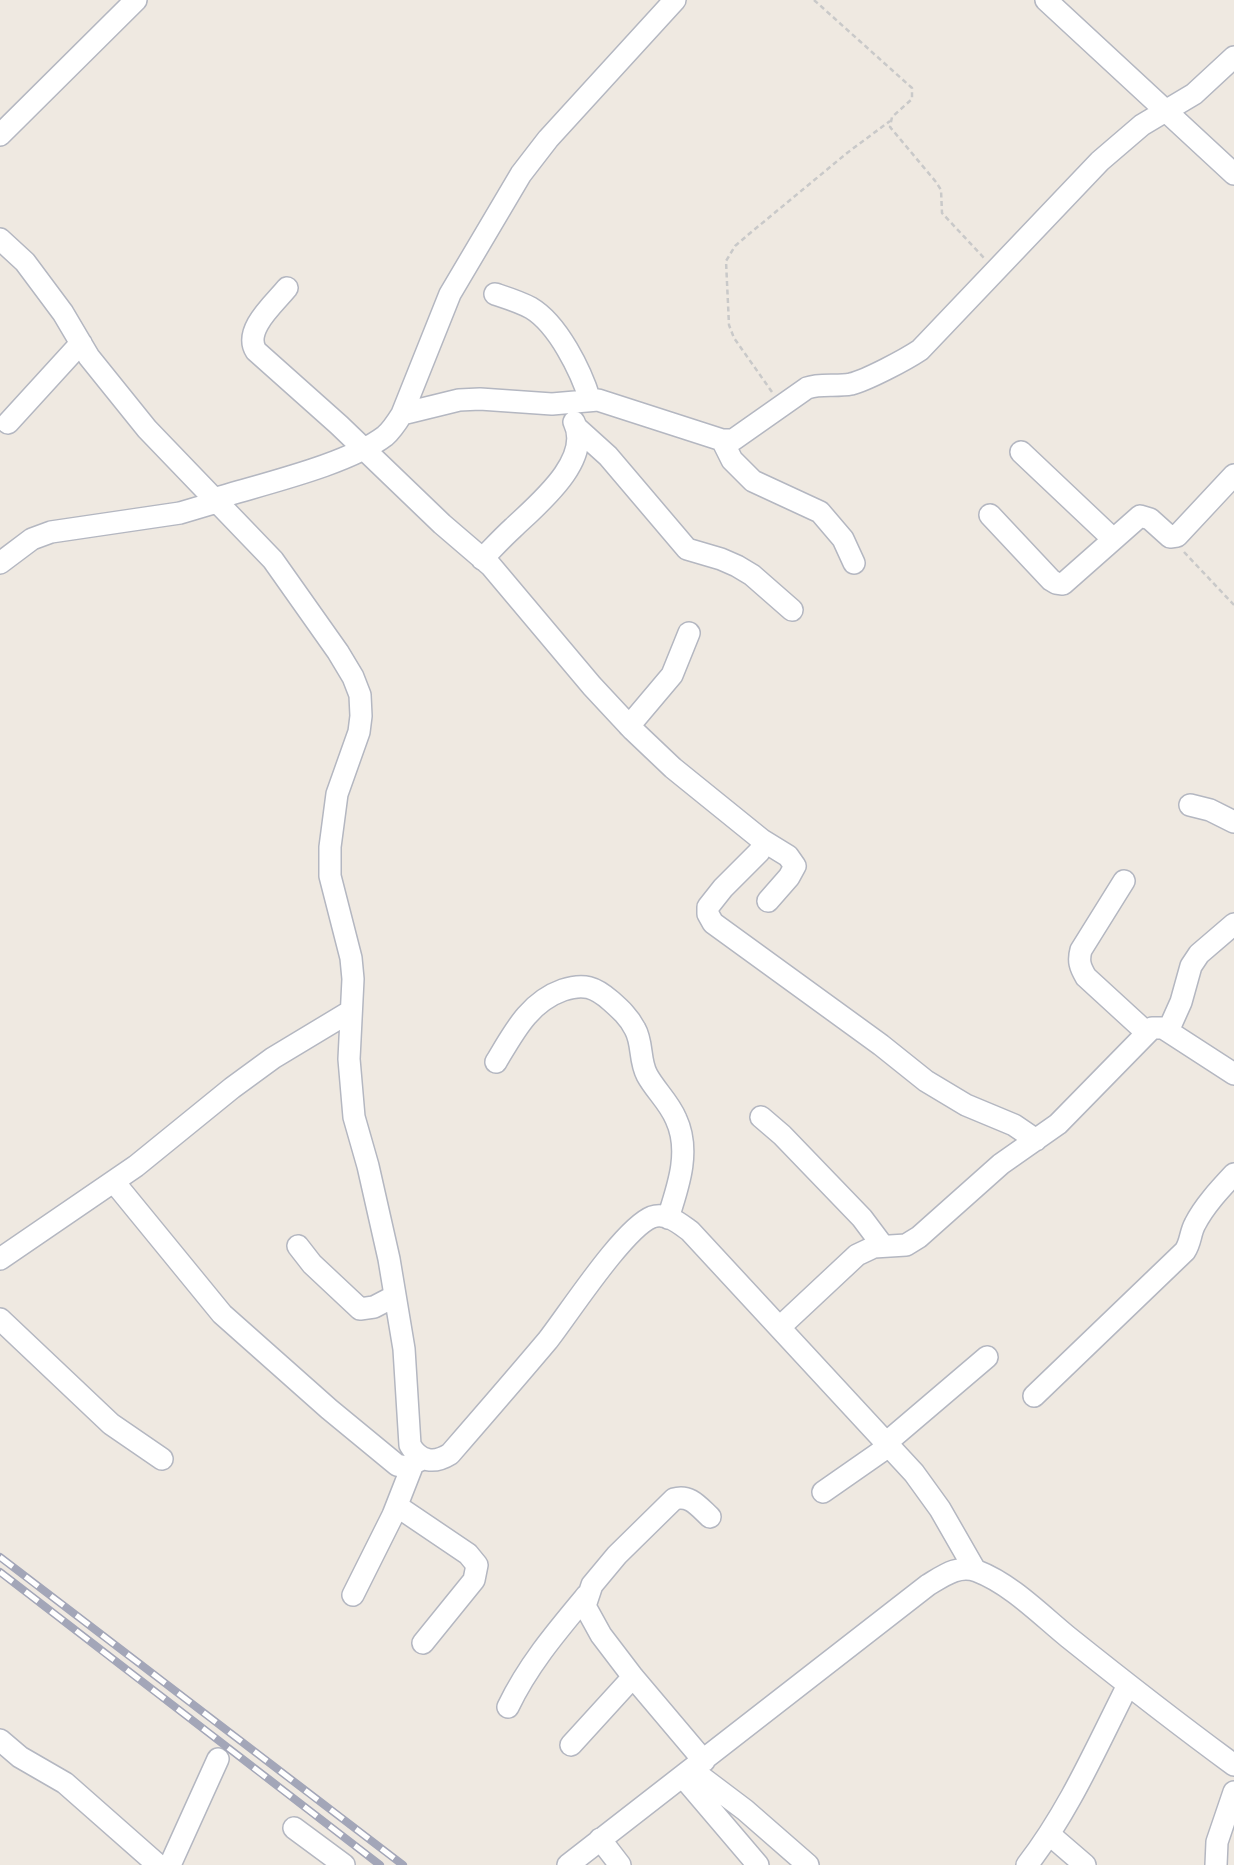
<!DOCTYPE html>
<style>
body{margin:0}
canvas{display:block;background:#efe9e1}
</style>
<canvas width="1234" height="1865"></canvas>
<script>
const g = document.querySelector('canvas').getContext('2d');
g.lineJoin = 'round';
function trace(path, color, width, dash) {
  g.strokeStyle = color;
  g.lineWidth = width;
  g.lineCap = dash ? 'butt' : 'round';
  g.setLineDash(dash || []);
  g.stroke(path);
}
const path = new Path2D(`
 M 814,0 L 912,88 L 912,99 L 892,117 L 890,127 L 936,182 L 941,190 L 942,213 L 984,258
 M 772,392 L 734,338 L 729,325 L 726,261 L 735,246 L 749,234 L 847,153 L 890,121
 M 1184,552 L 1234,605`);
const minor = new Path2D(`
 M 1046,0 L 1234,174
 M 0,135 L 136,0
 M 0,239 L 25,262 L 63,313 L 89,357 L 147,429 L 273,560 L 338,652 L 353,677 L 360,695 L 361,716 L 359,732 L 337,794 L 330,847 L 330,876 L 351,958 L 353,979 L 349,1059 L 354,1117 L 368,1166 L 389,1259 L 404,1349 L 410,1445 C 420,1462 434,1464 450,1454 C 483,1416 516,1378 548,1340 C 569,1313 624,1228 652,1217 C 666,1212 679,1223 690,1231 L 914,1473 L 940,1509 L 975,1570
 M 287,288 C 274,304 243,330 256,351 L 339,425 L 442,524 L 491,566 L 592,686 L 633,730 L 673,768 L 762,840 L 763,845 L 759,852 L 723,888 L 708,907 L 708,914 L 713,923 L 881,1045 L 926,1081 L 966,1105 L 1014,1125 L 1036,1140
 M 495,294 C 507,298 520,302 531,308 C 558,324 581,371 590,400
 M 402,414 L 459,400 L 480,399 L 552,404 L 598,400 L 722,440 L 733,440 L 807,388 C 821,383 836,387 851,384 C 867,380 905,360 920,350 L 1100,161 L 1142,125 L 1194,94 L 1234,57
 M 8,423 L 81,343
 M 577,428 L 608,456 L 687,549 L 721,559 L 737,566 L 752,575 L 792,610
 M 722,440 L 732,460 L 753,481 L 820,512 L 843,539 L 854,563
 M 1021,452 L 1113,539
 M 214,499 C 262,484 347,465 385,436 C 392,430 397,422 402,414 L 450,294 L 521,174 L 548,139 L 675,0
 M 990,515 L 1051,580 L 1056,583 L 1063,584 L 1140,516 L 1150,519 L 1170,537 L 1177,536 L 1234,475
 M 482,559 C 492,549 502,538 513,528 C 537,505 593,460 574,422
 M 0,563 L 32,539 L 51,532 L 180,513 L 217,502
 M 629,726 L 672,675 L 689,633
 M 1190,805 L 1210,810 L 1234,822
 M 762,840 L 788,856 L 795,866 L 789,877 L 768,901
 M 1124,881 L 1081,950 C 1078,961 1080,967 1086,977 L 1146,1032
 M 1168,1031 L 1181,1002 L 1191,966 L 1199,954 L 1234,924
 M 496,1062 C 514,1032 529,1002 563,990 C 584,983 595,987 611,1001 C 620,1009 629,1017 635,1029 C 643,1043 639,1060 647,1075 C 655,1090 669,1102 676,1119 C 691,1151 678,1187 668,1218
 M 761,1117 L 782,1135 L 862,1218 L 883,1246
 M 114,1182 L 222,1314 L 329,1409 L 397,1465 L 405,1467 L 423,1459
 M 298,1246 L 312,1264 L 360,1309 L 374,1307 L 395,1296
 M 0,1259 L 136,1166 L 232,1088 L 273,1058 L 351,1011
 M 0,1319 L 111,1424 L 162,1459
 M 780,1327 L 857,1255 L 874,1247 L 906,1245 L 919,1237 L 1001,1164 L 1058,1124 L 1152,1028 L 1163,1028 L 1234,1074
 M 1034,1396 L 1185,1251 C 1191,1242 1190,1233 1195,1224 C 1204,1206 1220,1189 1234,1174
 M 886,1443 L 987,1357
 M 823,1492 L 889,1446
 M 397,1506 L 468,1554 L 477,1565 L 474,1580 L 423,1643
 M 353,1595 L 393,1515 L 413,1464
 M 508,1707 C 528,1665 557,1631 587,1595
 M 0,1740 L 20,1757 L 65,1783 L 158,1865
 M 571,1745 L 633,1677
 M 704,1761 L 633,1677 L 601,1635 L 585,1606 L 592,1585 L 617,1555 L 674,1499 C 690,1494 699,1507 710,1517
 M 692,1770 L 745,1810 L 808,1865
 M 683,1777 L 758,1865
 M 294,1828 L 344,1865
 M 1049,1834 L 1085,1865
 M 600,1839 L 620,1865
 M 170,1865 L 218,1759
 M 568,1865 L 928,1585 C 943,1576 959,1564 977,1571 C 1011,1584 1041,1615 1068,1637 C 1123,1681 1178,1724 1234,1765
 M 1027,1865 C 1069,1811 1097,1746 1128,1685
 M 1216,1865 L 1217,1842 L 1234,1792`);
const rail = new Path2D(`
 M 0,1557 L 403,1865
 M 0,1572 L 380,1865`);
trace(minor, '#b4b7c1', 24);
trace(path, '#c9c9c9', 2.5, [5, 3.5]);
trace(minor, '#fff', 21);
trace(rail, '#a3a6b8', 8);
trace(rail, '#fff', 5, [16]);
</script>
